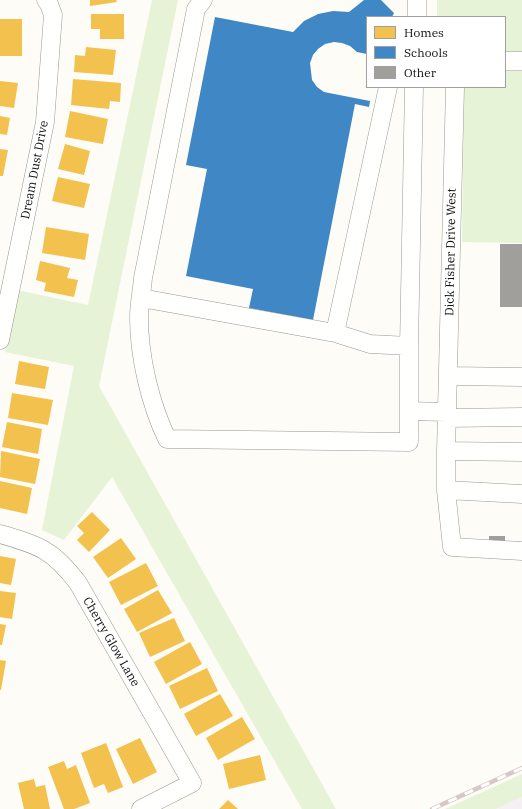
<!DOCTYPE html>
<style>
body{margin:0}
#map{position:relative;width:522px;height:809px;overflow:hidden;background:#fdfcf7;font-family:"IBM Plex Serif",serif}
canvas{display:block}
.legend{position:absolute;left:366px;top:16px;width:140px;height:72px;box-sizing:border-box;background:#fff;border:1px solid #a0a0a0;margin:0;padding:5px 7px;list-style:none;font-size:12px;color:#111}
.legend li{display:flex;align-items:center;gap:8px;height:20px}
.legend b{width:20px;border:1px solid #a0a0a0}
</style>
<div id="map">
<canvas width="522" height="809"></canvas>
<ul class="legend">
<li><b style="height:11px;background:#f2c14e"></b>Homes</li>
<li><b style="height:11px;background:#3f88c5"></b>Schools</li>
<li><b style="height:11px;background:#a19f9c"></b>Other</li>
</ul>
</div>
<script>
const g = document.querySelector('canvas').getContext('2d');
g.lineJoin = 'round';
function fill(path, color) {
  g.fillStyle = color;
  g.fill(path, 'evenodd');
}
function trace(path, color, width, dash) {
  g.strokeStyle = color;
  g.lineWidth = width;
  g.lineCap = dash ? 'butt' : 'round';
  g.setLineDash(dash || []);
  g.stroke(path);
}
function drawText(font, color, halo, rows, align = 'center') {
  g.font = font + ' "IBM Plex Serif",serif';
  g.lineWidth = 4;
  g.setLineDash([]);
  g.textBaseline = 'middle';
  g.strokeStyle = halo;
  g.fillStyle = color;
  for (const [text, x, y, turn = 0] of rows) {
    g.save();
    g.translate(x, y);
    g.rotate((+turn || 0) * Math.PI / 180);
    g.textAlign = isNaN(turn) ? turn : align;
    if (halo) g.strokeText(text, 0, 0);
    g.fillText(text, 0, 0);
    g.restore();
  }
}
const industrial = new Path2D(`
 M 522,797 L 522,809 L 496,809 Z`);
const green = new Path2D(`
 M 152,0 L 178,0 L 99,386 L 336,809 L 302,809 L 112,477 L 64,540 L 42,530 L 74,366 L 5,352 L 17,290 L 88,305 Z
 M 437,0 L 522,0 L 522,52 L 505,52 L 505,17 L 437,17 Z
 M 505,71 L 522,71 L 522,243 L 462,242 L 464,87 L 505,87 Z
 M 522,774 L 522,797 L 496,809 L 445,809 Z`);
const homes = new Path2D(`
 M 90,0 L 116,0 L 117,2 L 90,6 Z
 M 91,14 L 124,14 L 124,39 L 100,39 L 100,29 L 91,29 Z
 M 0,19 L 22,19 L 22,56 L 0,56 Z
 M 86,47 L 116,50 L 113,75 L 74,72 L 75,55 L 85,56 Z
 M 73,79 L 121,83 L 120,102 L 110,101 L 109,109 L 71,105 Z
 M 0,81 L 18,83 L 14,108 L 0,106 Z
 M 70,111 L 108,119 L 103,144 L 65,137 Z
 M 0,116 L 10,118 L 7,135 L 0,134 Z
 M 65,144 L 90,151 L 84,175 L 58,169 Z
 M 0,149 L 8,150 L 3,176 L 0,176 Z
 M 58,177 L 90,184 L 84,208 L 52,201 Z
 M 46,227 L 89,234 L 85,260 L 42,253 Z
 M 40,261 L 70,268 L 67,278 L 78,280 L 74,297 L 44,291 L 46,283 L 36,280 Z
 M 19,361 L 49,367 L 45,389 L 15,384 Z
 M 12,393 L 53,400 L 48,425 L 8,418 Z
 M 7,422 L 42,429 L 38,454 L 2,447 Z
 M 1,451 L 40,459 L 35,484 L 0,477 Z
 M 0,481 L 32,488 L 27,514 L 0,508 Z
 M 92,512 L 110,530 L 89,552 L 77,540 L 84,533 L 77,526 Z
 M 121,538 L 136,559 L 108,578 L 93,557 Z
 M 0,556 L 16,559 L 11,585 L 0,583 Z
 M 146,563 L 158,586 L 121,605 L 109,582 Z
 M 158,590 L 172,613 L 137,632 L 124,609 Z
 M 0,591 L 16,593 L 12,619 L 0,617 Z
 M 174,618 L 185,641 L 150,657 L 139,633 Z
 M 0,624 L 6,625 L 2,645 L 0,645 Z
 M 190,642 L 202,664 L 166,684 L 154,662 Z
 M 0,660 L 6,661 L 1,690 L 0,690 Z
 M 207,668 L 218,691 L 180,709 L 169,686 Z
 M 220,694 L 233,716 L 196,736 L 184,714 Z
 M 242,717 L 255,739 L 218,760 L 206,738 Z
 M 140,738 L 157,772 L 133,784 L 116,749 Z
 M 106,743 L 123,787 L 108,793 L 104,784 L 94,788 L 81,753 Z
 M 260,755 L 266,780 L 229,789 L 223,764 Z
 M 64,761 L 67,769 L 76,765 L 90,803 L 74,809 L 64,809 L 48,767 Z
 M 34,779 L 36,787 L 45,785 L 50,809 L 24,809 L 18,783 Z
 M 228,800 L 238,809 L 219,809 Z`);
const schools = new Path2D(`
 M 364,0 L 381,0 L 394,13 L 392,17 L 367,17 L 367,54 L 357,52 L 350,46 L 342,43 L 334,42 L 325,44 L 318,49 L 313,55 L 310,63 L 312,80 L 317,87 L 324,92 L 370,101 L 369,107 L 355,104 L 313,320 L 249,308 L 253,289 L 186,276 L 207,169 L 186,165 L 215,17 L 293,32 L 304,21 L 318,14 L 333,11 L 349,12 Z`);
const building = new Path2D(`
 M 500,244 L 522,244 L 522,307 L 500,307 Z
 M 489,536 L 505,536 L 505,546 L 489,546 Z`);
const minor = new Path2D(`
 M 203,0 L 196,9 L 143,278 C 142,291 139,304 139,317 C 139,357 150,403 167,439 L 409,442 L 409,346 L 414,87
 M 417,17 L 417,0
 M 505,61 L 522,61
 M 455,87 L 446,451 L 446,490 L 452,547 L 522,551
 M 141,298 L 335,333 L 370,344 L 409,346
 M 335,333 L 388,87
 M 0,340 L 45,122 L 53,15 L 49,4 L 46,0
 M 449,376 L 522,377
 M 409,411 L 446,412
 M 447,418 L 522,417
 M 446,451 L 522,452
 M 446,490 L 522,494
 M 0,534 C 39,545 53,550 78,583 L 192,783 L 141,809`);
const rail = new Path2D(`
 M 432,809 L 522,768`);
const streetNames = [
 ["Dream Dust Drive",35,170,-79],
 ["Dick Fisher Drive West",451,252,-89],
 ["Cherry Glow Lane",111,642,60]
];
fill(industrial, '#f5f0f3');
fill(green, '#e7f3d7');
fill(homes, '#f2c14e');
fill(schools, '#3f88c5');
fill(building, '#a19f9c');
trace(minor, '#979795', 19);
trace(minor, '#fffffe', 18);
trace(rail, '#d9c6c7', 4.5);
trace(rail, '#fff', 3, [9]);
drawText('12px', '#111', '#fff', streetNames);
</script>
